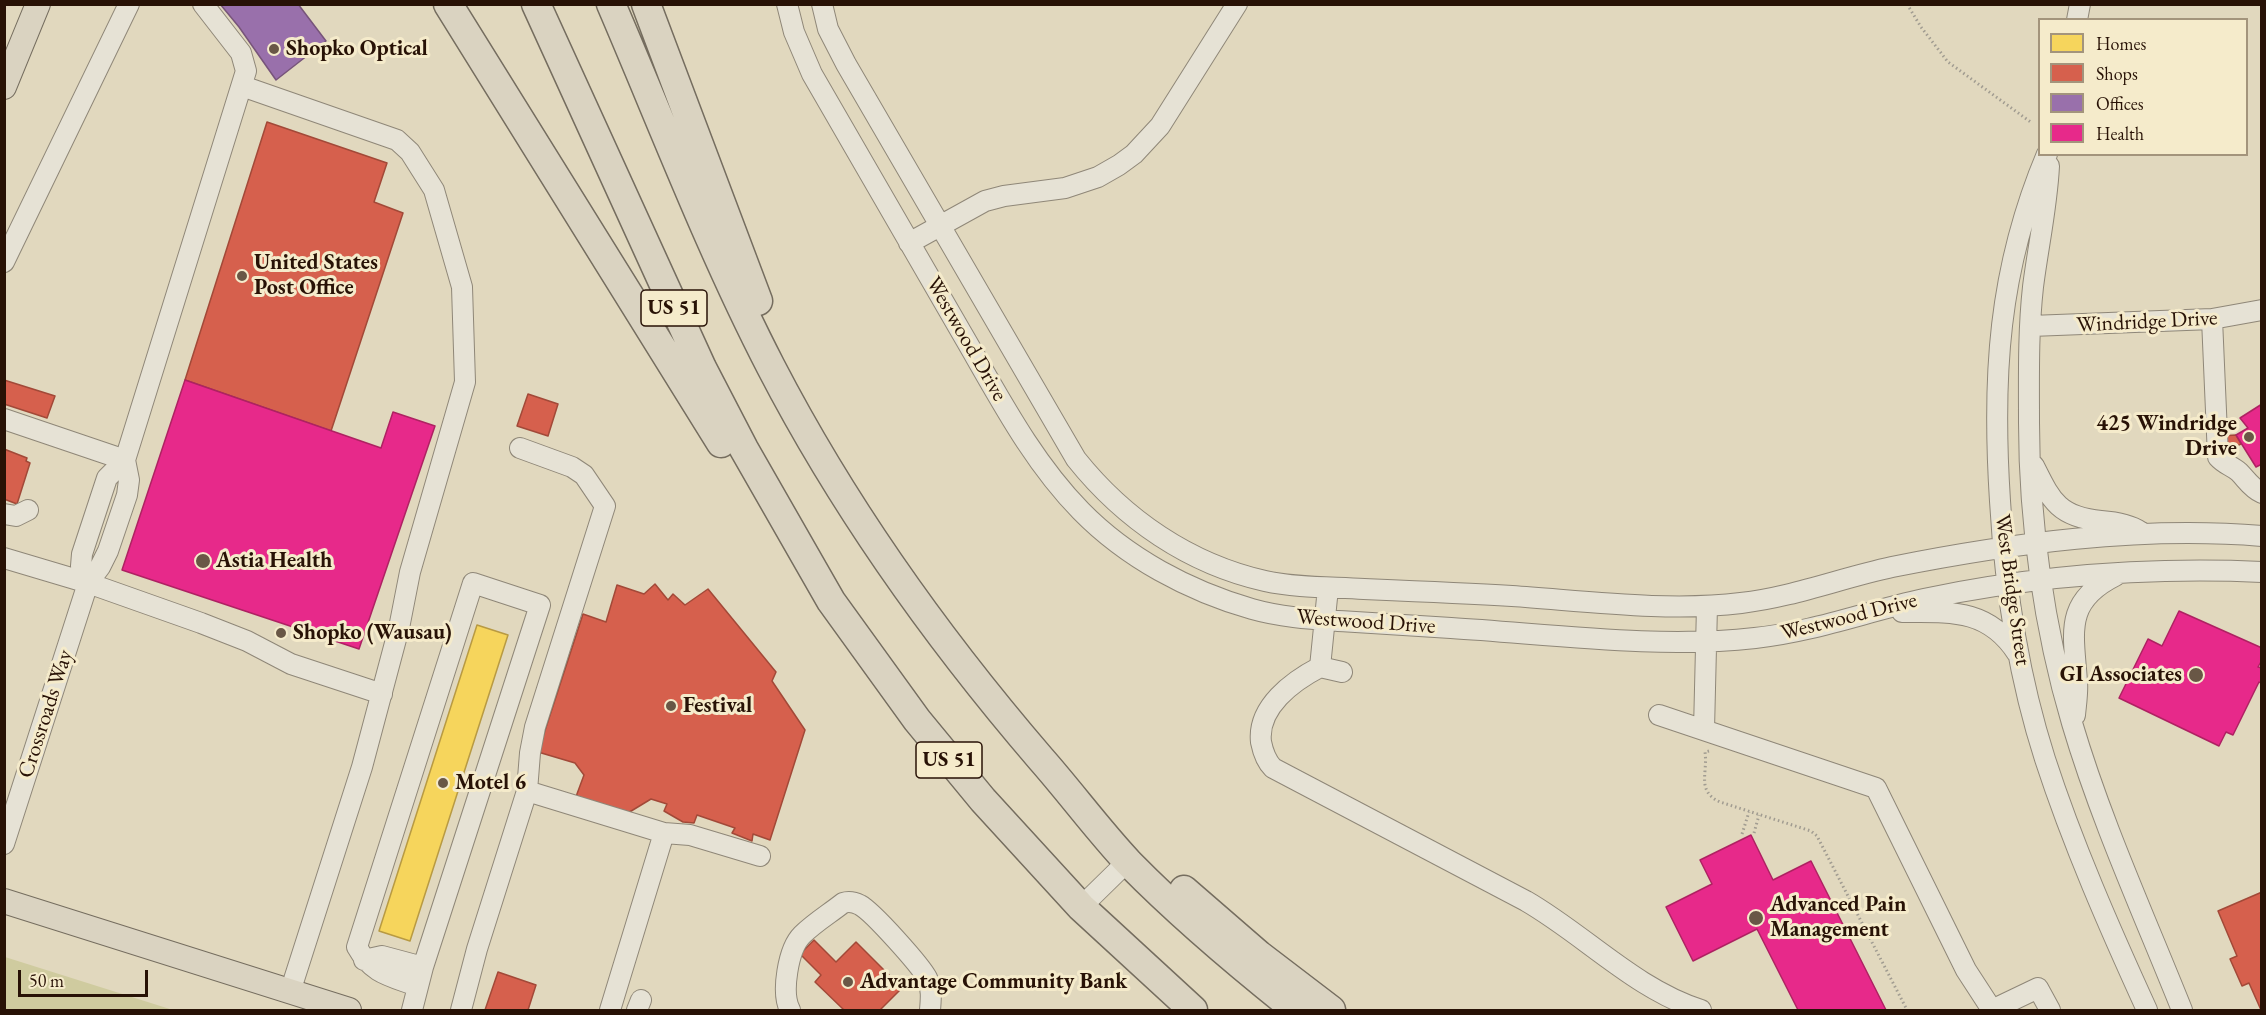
<!DOCTYPE html>
<style>
body{margin:0}
#map{position:relative;width:2266px;height:1015px;overflow:hidden;background:#e1d8be;font-family:"EB Garamond",serif}
canvas{display:block}
.frame{position:absolute;inset:0;border:6px solid #281206;pointer-events:none}
.legend{position:absolute;left:2038px;top:18px;width:210px;height:138px;box-sizing:border-box;background:#f5ebcb;border:2px solid #a3947c;margin:0;padding:8px 10px;list-style:none;font-size:18px;color:#281206}
.legend li{display:flex;align-items:center;gap:12px;height:30px}
.legend b{width:30px;border:2px solid #a3947c}
.scale{position:absolute;left:18px;top:970px;width:130px;height:27px;box-sizing:border-box;border:3px solid #281206;border-top:0;padding-left:8px;font-size:18px;line-height:21px;white-space:nowrap;color:#281206;-webkit-text-stroke:4px #f5ebcb;paint-order:stroke}
</style>
<div id="map">
<canvas width="2266" height="1015"></canvas>
<div class="frame"></div>
<ul class="legend">
<li><b style="height:16px;background:#f6d55c"></b>Homes</li>
<li><b style="height:16px;background:#d6604d"></b>Shops</li>
<li><b style="height:16px;background:#9970ab"></b>Offices</li>
<li><b style="height:16px;background:#e7298a"></b>Health</li>
</ul>
<div class="scale">50 m</div>
</div>
<script>
const g = document.querySelector('canvas').getContext('2d');
g.lineJoin = 'round';
function fill(path, color) {
  g.fillStyle = color;
  g.fill(path, 'evenodd');
}
function trace(path, color, width, dash) {
  g.strokeStyle = color;
  g.lineWidth = width;
  g.lineCap = dash ? 'butt' : 'round';
  g.setLineDash(dash || []);
  g.stroke(path);
}
function drawText(font, color, halo, rows, align = 'center') {
  g.font = font + ' "EB Garamond",serif';
  g.lineWidth = 6;
  g.setLineDash([]);
  g.textBaseline = 'middle';
  g.strokeStyle = halo;
  g.fillStyle = color;
  for (const [text, x, y, turn = 0] of rows) {
    g.save();
    g.translate(x, y);
    g.rotate((+turn || 0) * Math.PI / 180);
    g.textAlign = isNaN(turn) ? turn : align;
    if (halo) g.strokeText(text, 0, 0);
    g.fillText(text, 0, 0);
    g.restore();
  }
}
const green = new Path2D(`
 M 5,957 L 173,1010 L 5,1010 Z`);
const homes = new Path2D(`
 M 477,625 L 508,635 L 410,941 L 379,931 Z`);
const shops = new Path2D(`
 M 267,122 L 387,163 L 374,202 L 403,213 L 331,431 L 185,380 Z
 M 4,380 L 55,396 L 47,418 L 4,404 Z
 M 528,394 L 558,404 L 548,436 L 517,426 Z
 M 2236,435 L 2241,444 L 2220,453 L 2220,436 Z
 M 4,449 L 27,458 L 26,461 L 30,463 L 17,504 L 4,499 Z
 M 655,584 L 668,600 L 673,594 L 685,605 L 708,589 L 776,672 L 772,681 L 805,730 L 770,840 L 753,834 L 752,841 L 732,833 L 735,828 L 697,815 L 694,823 L 683,822 L 664,811 L 667,804 L 651,799 L 618,819 L 574,802 L 584,775 L 575,763 L 538,752 L 583,614 L 606,622 L 617,585 L 644,594 Z
 M 2262,892 L 2262,1010 L 2261,1010 L 2249,983 L 2242,986 L 2230,959 L 2237,956 L 2218,911 Z
 M 814,940 L 836,962 L 856,942 L 902,988 L 880,1010 L 844,1010 L 815,982 L 821,975 L 800,954 Z
 M 498,972 L 536,985 L 528,1010 L 485,1010 Z`);
const offices = new Path2D(`
 M 220,4 L 298,4 L 326,41 L 276,80 L 239,27 Z`);
const health = new Path2D(`
 M 185,380 L 381,448 L 393,412 L 435,426 L 359,649 L 122,570 Z
 M 2262,404 L 2262,464 L 2256,467 L 2236,435 L 2248,428 L 2240,418 Z
 M 2179,611 L 2262,648 L 2262,660 L 2258,667 L 2262,668 L 2262,684 L 2259,682 L 2233,735 L 2226,732 L 2219,746 L 2119,698 L 2148,639 L 2162,646 Z
 M 1751,835 L 1773,880 L 1811,861 L 1886,1010 L 1798,1010 L 1757,929 L 1693,961 L 1666,907 L 1712,884 L 1700,860 Z`);
const path = new Path2D(`
 M 1907,4 L 1921,27 L 1948,62 L 2032,123
 M 1709,751 L 1705,752 C 1708,773 1696,791 1720,802 L 1811,831 L 1817,836 L 1907,1010
 M 1754,833 L 1759,815
 M 1742,834 L 1749,812`);
const minor = new Path2D(`
 M 787,4 L 794,32 L 812,74 C 861,160 911,245 960,330 C 997,393 1030,459 1081,511 C 1127,558 1189,591 1252,609 C 1280,617 1310,619 1338,621 C 1376,623 1414,626 1451,628 C 1549,634 1658,649 1755,638 C 1813,632 1868,611 1924,599 C 2034,576 2149,567 2262,572
 M 822,4 L 828,29 L 846,64 L 1076,459 C 1124,519 1189,564 1265,581 C 1297,588 1331,587 1364,589 C 1413,591 1463,593 1512,596 C 1585,601 1669,612 1741,603 C 1793,597 1841,578 1892,567 C 2012,543 2139,526 2262,536
 M 2077,20 L 2080,4
 M 242,86 L 397,140 L 410,152 L 434,190 L 462,287 L 465,382 L 410,572 L 399,628 L 362,767 L 290,992
 M 2047,154 C 1998,270 1992,377 2000,501 C 2005,588 2018,675 2045,759 C 2073,845 2110,929 2147,1010
 M 2049,166 C 2047,207 2038,247 2033,287 C 2028,332 2029,378 2029,423 C 2029,521 2044,629 2072,723 C 2101,821 2144,915 2182,1010
 M 909,243 L 985,201 L 1004,196 L 1065,188 L 1098,177 L 1119,165 L 1134,154 L 1160,126 L 1237,4
 M 4,262 L 129,4
 M 2212,319 L 2218,457 C 2224,464 2232,466 2239,472 C 2247,480 2251,488 2262,493
 M 2031,326 L 2212,319 L 2262,310
 M 4,419 L 125,460
 M 2034,466 C 2051,500 2058,517 2101,521 C 2115,522 2129,524 2141,532
 M 4,514 L 16,516 L 28,510
 M 4,558 L 88,583 L 201,623 L 247,641 L 291,664 L 382,694
 M 88,583 L 81,566 L 82,554 L 107,478 L 125,460 L 246,71 L 241,53 L 203,4
 M 1902,612 C 1949,612 1988,608 2017,653
 M 1320,667 L 1328,588
 M 1342,672 L 1320,667 C 1293,681 1257,707 1261,742 C 1263,752 1266,761 1273,768 L 1526,901 C 1585,935 1635,989 1701,1010
 M 1659,715 L 1876,788 L 1966,970 L 1992,1010
 M 2075,715 C 2076,704 2078,692 2077,682 C 2074,634 2063,602 2115,576
 M 1704,730 L 1707,606
 M 527,791 L 664,833 L 690,835 L 760,856
 M 4,844 L 88,583 L 100,567 L 108,551 L 127,495 L 129,480 L 125,460
 M 1081,907 L 1128,861
 M 364,960 L 382,956 L 423,967
 M 412,1010 L 423,967 L 540,605 L 473,583 L 357,947 C 372,974 390,976 417,986
 M 461,1010 L 477,949 L 527,791 L 530,753 L 535,727 L 605,506 L 584,475 L 572,467 L 520,448
 M 610,1010 L 664,833
 M 637,1010 L 641,1000
 M 790,1010 C 781,993 788,949 802,935 C 814,923 829,914 843,903 C 849,901 854,902 860,905 C 873,912 921,966 927,978 C 932,988 931,999 930,1010
 M 1992,1010 L 2038,988 L 2050,1010`);
const major = new Path2D(`
 M 4,87 L 38,4
 M 4,901 L 349,1010`);
const highway = new Path2D(`
 M 448,4 L 721,443
 M 536,4 L 702,368 L 744,449 L 831,601 L 917,720 L 983,800 L 1081,907 L 1193,1010
 M 611,4 C 663,125 711,251 771,367 C 844,508 937,638 1041,759 C 1071,793 1098,830 1129,863 C 1181,916 1238,964 1296,1010
 M 646,4 L 758,301
 M 1184,890 L 1259,955 L 1331,1010`);
const markers = [
 [274,49,6,"#695746"],
 [242,276,6,"#695746"],
 [2249,437,6,"#695746"],
 [203,561,8,"#695746"],
 [281,633,6,"#695746"],
 [2196,675,8,"#695746"],
 [671,706,6,"#695746"],
 [443,783,6,"#695746"],
 [1756,918,8,"#695746"],
 [848,982,6,"#695746"]
];
const shields = [
 [674,308,66],
 [949,760,66]
];
const shieldNames = [
 ["US 51",674,308],
 ["US 51",949,760]
];
const poiNames = [
 ["Shopko Optical",286,49],
 ["United States",254,263],
 ["Post Office",254,288],
 ["425 Windridge",2237,424,"right"],
 ["Drive",2237,449,"right"],
 ["Astia Health",216,561],
 ["Shopko (Wausau)",293,633],
 ["GI Associates",2182,675,"right"],
 ["Festival",683,706],
 ["Motel 6",455,783],
 ["Advanced Pain",1770,905],
 ["Management",1770,930],
 ["Advantage Community Bank",860,982]
];
const streetNames = [
 ["Windridge Drive",2147,322,-3],
 ["Westwood Drive",966,339,60],
 ["West Bridge Street",2012,590,82],
 ["Westwood Drive",1849,617,-14],
 ["Westwood Drive",1366,622,4],
 ["Crossroads Way",46,714,-72]
];
fill(green, '#cfcb9f');
fill(homes, '#f6d55c');
trace(homes, '#b89a42', 1.5);
fill(shops, '#d6604d');
trace(shops, '#a24938', 1.5);
fill(offices, '#9970ab');
trace(offices, '#77547a', 1.5);
fill(health, '#e7298a');
trace(health, '#ae2262', 1.5);
trace(minor, '#8f8778', 22);
trace(major, '#756d5f', 26);
trace(highway, '#756d5f', 31);
trace(path, '#a19c91', 3, [1.5, 3]);
trace(minor, '#e6e2d5', 20);
trace(major, '#dad3c1', 24);
trace(highway, '#dad3c1', 28);
for (const [x, y, r, color] of markers) {
  const dot = new Path2D();
  dot.arc(x, y, r, 0, 2 * Math.PI);
  g.fillStyle = color;
  g.fill(dot);
  trace(dot, '#f5ebcb', 2);
}
for (const [x, y, w] of shields) {
  const box = new Path2D();
  box.roundRect(x - w / 2, y - 18, w, 36, 4.5);
  g.fillStyle = '#f5ebcb';
  g.fill(box);
  trace(box, '#281206', 1.5);
}
drawText('bold 21px', '#281206', null, shieldNames);
drawText('bold 22px', '#281206', '#f5ebcb', poiNames, 'left');
drawText('22px', '#281206', '#f5ebcb', streetNames);
</script>
